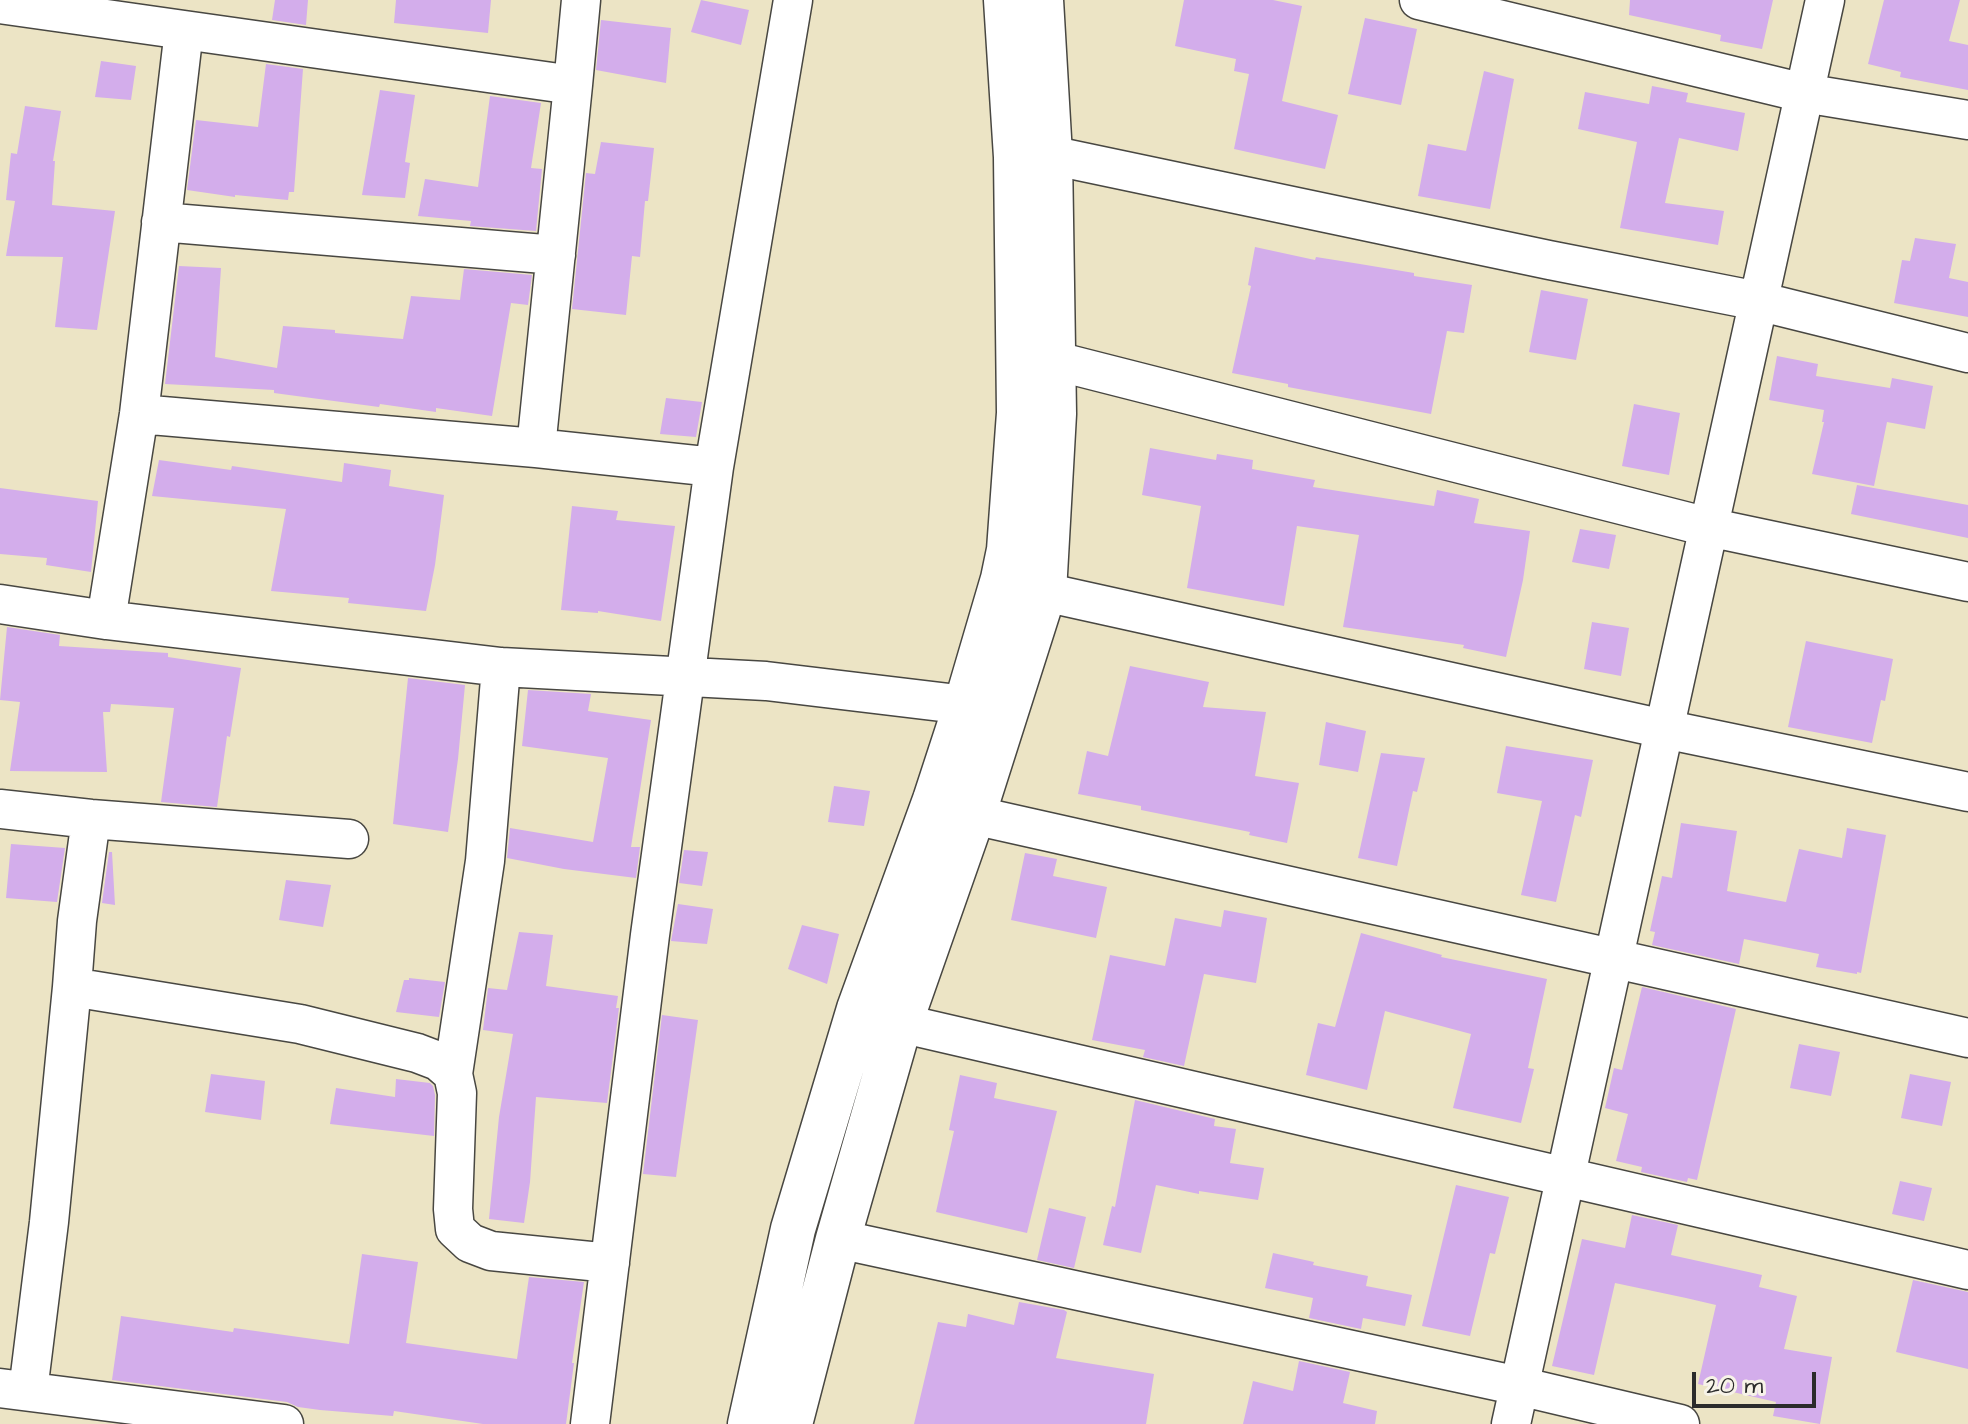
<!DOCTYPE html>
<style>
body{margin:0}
#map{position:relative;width:1968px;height:1424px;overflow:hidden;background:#ece4c5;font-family:"Architects Daughter",sans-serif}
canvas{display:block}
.scale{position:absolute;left:1692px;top:1372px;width:124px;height:36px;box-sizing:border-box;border:4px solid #2b2b2b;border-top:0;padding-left:10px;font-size:24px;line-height:28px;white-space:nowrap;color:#2b2b2b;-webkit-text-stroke:6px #f7f3e8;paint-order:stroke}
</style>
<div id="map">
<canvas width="1968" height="1424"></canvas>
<div class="scale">20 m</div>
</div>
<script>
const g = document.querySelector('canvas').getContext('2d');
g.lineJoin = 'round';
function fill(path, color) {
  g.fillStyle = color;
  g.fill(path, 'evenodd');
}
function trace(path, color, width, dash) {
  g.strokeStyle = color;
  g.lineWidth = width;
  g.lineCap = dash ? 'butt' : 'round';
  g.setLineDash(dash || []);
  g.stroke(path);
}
const building = new Path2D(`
 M 275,0 L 308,0 L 306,25 L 272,20 Z
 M 396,0 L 491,0 L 488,33 L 394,23 Z
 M 701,0 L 749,10 L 741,45 L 691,32 Z
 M 1184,0 L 1273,0 L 1302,6 L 1282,101 L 1338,115 L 1325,169 L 1234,149 L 1249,74 L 1234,71 L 1236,59 L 1175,46 Z
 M 1630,0 L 1773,0 L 1762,49 L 1720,41 L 1721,35 L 1629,15 Z
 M 1884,0 L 1960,0 L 1949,41 L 1968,45 L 1968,90 L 1900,77 L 1901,72 L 1868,64 Z
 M 1365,18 L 1417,29 L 1401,105 L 1348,94 Z
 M 601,20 L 671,28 L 666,83 L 596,70 Z
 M 101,61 L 136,66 L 131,100 L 95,97 Z
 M 266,64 L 303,69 L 294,192 L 289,192 L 288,200 L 235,195 L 235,197 L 187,190 L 196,120 L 258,127 Z
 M 1484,71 L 1514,79 L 1490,209 L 1418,196 L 1428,144 L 1466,151 Z
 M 1652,86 L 1688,93 L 1686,102 L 1745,113 L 1738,151 L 1679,138 L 1665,203 L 1724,211 L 1718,245 L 1620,228 L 1637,142 L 1578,129 L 1585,92 L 1649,104 Z
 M 380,90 L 415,95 L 405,162 L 410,163 L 405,198 L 362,195 Z
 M 490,96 L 541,103 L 531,168 L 542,169 L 536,231 L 470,226 L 471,221 L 418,216 L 425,179 L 478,187 Z
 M 25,106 L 61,111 L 53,161 L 55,161 L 52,205 L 115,211 L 97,330 L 55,327 L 63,257 L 6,256 L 15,201 L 6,200 L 11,153 L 17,154 Z
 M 601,142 L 654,148 L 648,201 L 645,201 L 640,257 L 632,256 L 626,315 L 572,309 L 586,173 L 595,174 Z
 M 1915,238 L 1956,244 L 1949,278 L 1968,282 L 1968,317 L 1894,303 L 1902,260 L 1910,261 Z
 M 1255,247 L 1315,260 L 1316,257 L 1360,264 L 1414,273 L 1414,276 L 1472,285 L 1464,333 L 1447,331 L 1431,414 L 1288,387 L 1288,384 L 1232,373 L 1251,286 L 1248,285 Z
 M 179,266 L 221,268 L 215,357 L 277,368 L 283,326 L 335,330 L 335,333 L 403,339 L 411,296 L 460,300 L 464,269 L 532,275 L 528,305 L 511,303 L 492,416 L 436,408 L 436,412 L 380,404 L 379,407 L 274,393 L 274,390 L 165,384 Z
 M 1541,290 L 1588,299 L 1576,360 L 1529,352 Z
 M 1777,356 L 1818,364 L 1816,376 L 1890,388 L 1892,378 L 1933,386 L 1925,429 L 1887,422 L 1874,486 L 1812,474 L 1824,422 L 1822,422 L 1824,410 L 1769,400 Z
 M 666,398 L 702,402 L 696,437 L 660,434 Z
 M 1634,404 L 1680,413 L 1669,475 L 1622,466 Z
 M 1150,448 L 1216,460 L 1217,454 L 1253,460 L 1252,469 L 1315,480 L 1313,487 L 1434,506 L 1437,490 L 1479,499 L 1474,523 L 1530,531 L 1523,580 L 1506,657 L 1463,648 L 1464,645 L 1343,627 L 1359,535 L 1297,526 L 1284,606 L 1187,588 L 1201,506 L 1142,495 Z
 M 159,460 L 231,470 L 232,466 L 342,482 L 344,463 L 391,470 L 389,486 L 444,495 L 435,565 L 426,611 L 348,603 L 349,598 L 271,591 L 286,509 L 152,496 Z
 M 1857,485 L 1968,505 L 1968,538 L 1851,514 Z
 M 0,488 L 98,501 L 91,572 L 46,565 L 47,558 L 0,554 Z
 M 572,506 L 618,511 L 616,520 L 675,526 L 661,621 L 598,611 L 598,613 L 561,610 Z
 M 1580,529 L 1616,535 L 1609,569 L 1572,562 Z
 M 1592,622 L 1629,628 L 1621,676 L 1584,669 Z
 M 7,627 L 60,635 L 59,646 L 168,653 L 168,657 L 241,668 L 230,737 L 227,736 L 217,807 L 161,802 L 174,708 L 111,704 L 110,712 L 103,712 L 107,772 L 10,771 L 20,702 L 0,700 Z
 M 1806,641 L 1893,659 L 1885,701 L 1881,700 L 1872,743 L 1788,727 Z
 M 1130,666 L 1209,682 L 1203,707 L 1266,712 L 1255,776 L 1299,783 L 1287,843 L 1249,835 L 1250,832 L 1141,810 L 1141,806 L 1078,794 L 1087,751 L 1108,756 Z
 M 408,678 L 465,685 L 458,759 L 448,832 L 393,824 Z
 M 528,690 L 591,694 L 588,711 L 651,720 L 631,847 L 640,847 L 636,878 L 564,869 L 507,858 L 510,828 L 593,842 L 608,758 L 522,746 Z
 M 1326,722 L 1366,731 L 1358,772 L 1319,765 Z
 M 1506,746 L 1593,760 L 1581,817 L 1575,815 L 1556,902 L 1521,895 L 1542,801 L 1497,793 Z
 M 1381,753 L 1425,758 L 1417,792 L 1413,791 L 1397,866 L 1358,858 Z
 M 834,786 L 870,791 L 864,826 L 828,822 Z
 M 1681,823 L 1737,831 L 1727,891 L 1786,902 L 1799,849 L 1842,858 L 1847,828 L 1886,835 L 1861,973 L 1857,972 L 1857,974 L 1816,967 L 1819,954 L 1744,939 L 1739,964 L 1652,945 L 1655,932 L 1650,931 L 1662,876 L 1672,878 Z
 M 11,844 L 65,848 L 57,902 L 6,898 Z
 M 684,850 L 708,852 L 702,886 L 679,883 Z
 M 109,852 L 112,852 L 115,905 L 102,903 Z
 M 1025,853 L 1057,859 L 1053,876 L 1107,887 L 1096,938 L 1011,920 Z
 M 286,880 L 331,885 L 323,927 L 279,920 Z
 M 678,904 L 713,909 L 707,944 L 671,941 Z
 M 1224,910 L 1267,918 L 1256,983 L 1204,974 L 1184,1066 L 1143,1057 L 1145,1050 L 1092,1040 L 1110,955 L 1165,966 L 1175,918 L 1221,927 Z
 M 802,925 L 839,934 L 827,984 L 788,969 Z
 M 519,932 L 553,935 L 546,986 L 618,996 L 616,1008 L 619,1008 L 607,1103 L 536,1097 L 530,1182 L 524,1223 L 489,1219 L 499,1117 L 513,1034 L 483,1030 L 488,988 L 507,990 Z
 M 1361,933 L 1442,955 L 1441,957 L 1547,979 L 1528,1068 L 1534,1069 L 1521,1123 L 1453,1108 L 1471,1034 L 1385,1011 L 1367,1090 L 1306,1075 L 1318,1023 L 1335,1027 Z
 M 409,978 L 445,982 L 439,1017 L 396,1012 L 404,980 L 409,980 Z
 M 1642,987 L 1736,1009 L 1697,1180 L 1688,1178 L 1687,1182 L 1641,1172 L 1642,1167 L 1616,1161 L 1628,1114 L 1605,1108 L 1614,1068 L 1622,1070 Z
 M 662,1015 L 698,1020 L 676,1177 L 643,1174 Z
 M 1799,1044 L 1840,1052 L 1831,1096 L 1790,1088 Z
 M 211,1074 L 265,1081 L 261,1120 L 205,1112 Z
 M 1910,1074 L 1951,1082 L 1942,1126 L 1901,1118 Z
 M 960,1075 L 997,1083 L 994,1098 L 1057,1111 L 1027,1233 L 936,1212 L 954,1131 L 949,1130 Z
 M 396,1079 L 430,1083 L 433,1086 L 435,1095 L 434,1136 L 330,1124 L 336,1088 L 395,1097 Z
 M 1135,1100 L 1215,1119 L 1214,1126 L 1236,1129 L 1230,1163 L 1264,1168 L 1258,1200 L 1199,1191 L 1199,1194 L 1156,1185 L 1141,1253 L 1103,1245 L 1112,1206 L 1115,1207 Z
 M 1900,1181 L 1932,1188 L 1924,1221 L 1892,1214 Z
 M 1456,1185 L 1509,1197 L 1495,1254 L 1490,1253 L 1470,1336 L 1422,1326 Z
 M 1049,1208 L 1086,1217 L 1074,1268 L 1037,1260 Z
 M 1632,1215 L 1678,1225 L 1671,1255 L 1762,1275 L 1759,1287 L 1797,1296 L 1784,1349 L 1832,1357 L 1820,1424 L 1773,1416 L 1776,1402 L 1698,1384 L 1716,1305 L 1686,1298 L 1615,1283 L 1594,1375 L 1552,1366 L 1582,1239 L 1625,1248 Z
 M 1273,1253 L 1314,1262 L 1313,1265 L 1368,1276 L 1366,1286 L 1412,1295 L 1405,1326 L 1363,1318 L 1361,1329 L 1309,1318 L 1313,1298 L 1265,1288 Z
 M 362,1254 L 418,1262 L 406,1343 L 517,1359 L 529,1277 L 584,1282 L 572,1363 L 574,1363 L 566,1424 L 483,1424 L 394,1411 L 393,1416 L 320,1410 L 298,1407 L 287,1402 L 112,1380 L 121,1316 L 233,1332 L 234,1328 L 349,1344 Z
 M 1913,1280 L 1968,1292 L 1968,1369 L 1896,1352 Z
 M 1019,1302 L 1064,1310 L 1067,1312 L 1056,1358 L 1154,1374 L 1146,1424 L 914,1424 L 938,1322 L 966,1327 L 968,1314 L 1014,1325 Z
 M 1299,1361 L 1350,1372 L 1343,1403 L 1377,1411 L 1375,1424 L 1243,1424 L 1253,1381 L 1293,1391 Z`);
const street = new Path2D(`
 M 1419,0 L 1804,93 L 1968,120
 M 0,4 L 184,30 L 139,414 L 106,620
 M 184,30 L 573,85 L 581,0
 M 1050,155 L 1549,260 L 1758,301 L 1968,353
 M 161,222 L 556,255
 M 1052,360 L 1708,527 L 1968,582
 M 139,414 L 536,448 L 714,467 L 793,0
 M 536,448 L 573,85
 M 1044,592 L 1664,729 L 1968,792
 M 0,604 L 106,620 L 501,667 L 766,681 L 966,705
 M 0,809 L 91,819 L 349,839
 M 973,815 L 1968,1038
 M 72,987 L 300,1024 L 417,1053 L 438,1061 L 453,1074 L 457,1093 L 453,1209 L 455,1229 L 470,1243 L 491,1251 L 610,1263
 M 900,1023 L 1968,1270
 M 453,1074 L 485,861 L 501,667
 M 838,1239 L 1519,1386 L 1680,1424
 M 0,1388 L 284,1424
 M 28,1391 L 49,1222 L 72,987 L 77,921 L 91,819
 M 590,1424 L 650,935 L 714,467
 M 1511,1424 L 1825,0`);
const primary = new Path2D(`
 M 750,1424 L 793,1229 L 859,1009 L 935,800 L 966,705 L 1003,579 L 1009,550 L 1019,413 L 1016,157 L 1006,0
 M 790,1424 L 838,1239 L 900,1023 L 973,815 L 1044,592 L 1054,414 L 1050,155 L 1041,0`);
fill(building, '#d3adeb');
trace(street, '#484742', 41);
trace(primary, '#484742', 47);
trace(street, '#fff', 38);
trace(primary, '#fff', 44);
</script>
